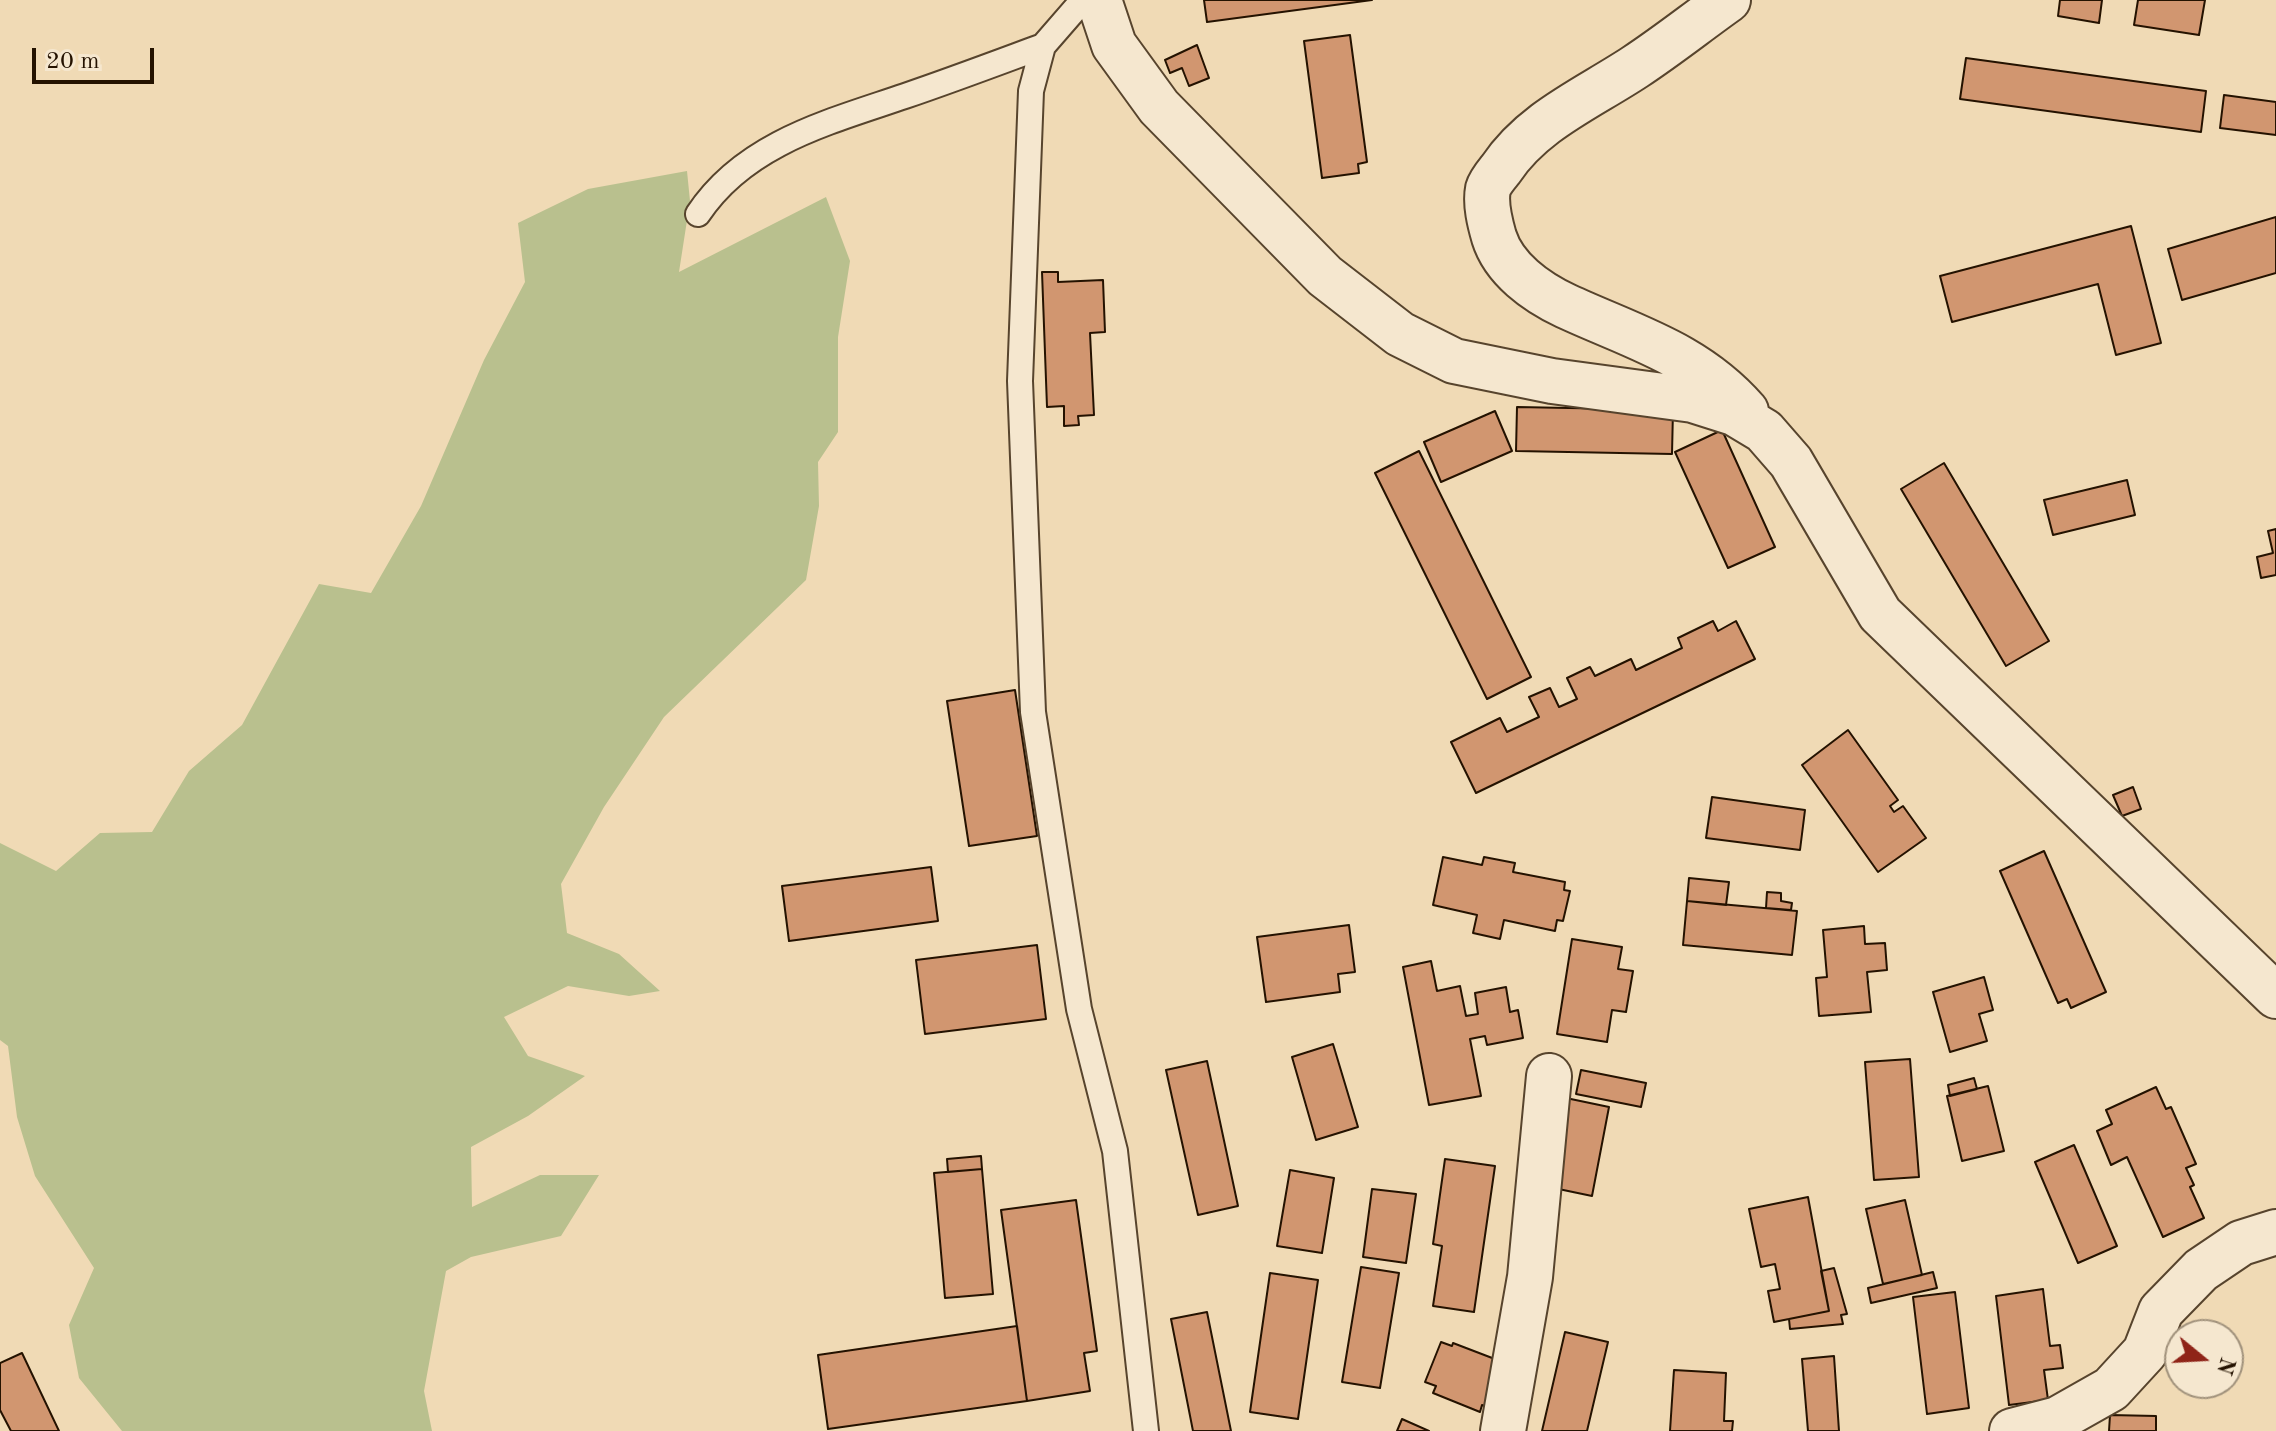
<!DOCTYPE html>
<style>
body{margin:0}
#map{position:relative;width:2276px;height:1431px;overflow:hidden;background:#f0dab5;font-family:"Old Standard TT",serif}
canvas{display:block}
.north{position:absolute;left:2164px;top:1319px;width:80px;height:80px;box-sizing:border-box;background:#f5e7cf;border:2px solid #a1927c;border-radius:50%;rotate:108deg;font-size:22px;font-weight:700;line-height:32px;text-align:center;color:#241200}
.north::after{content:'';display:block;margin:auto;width:28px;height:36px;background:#8f2418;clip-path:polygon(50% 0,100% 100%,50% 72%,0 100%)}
.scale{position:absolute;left:32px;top:48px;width:122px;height:36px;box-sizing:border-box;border:4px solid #241200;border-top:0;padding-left:10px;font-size:24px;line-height:28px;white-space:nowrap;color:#241200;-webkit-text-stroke:6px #f5e7cf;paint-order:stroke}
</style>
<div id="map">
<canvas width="2276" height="1431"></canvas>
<div class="north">N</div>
<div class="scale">20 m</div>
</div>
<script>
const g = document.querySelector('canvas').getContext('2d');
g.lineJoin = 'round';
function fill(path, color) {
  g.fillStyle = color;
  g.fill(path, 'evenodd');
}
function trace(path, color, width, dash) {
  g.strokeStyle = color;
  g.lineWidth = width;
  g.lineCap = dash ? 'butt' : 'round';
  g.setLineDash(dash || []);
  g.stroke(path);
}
const green = new Path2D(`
 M 687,171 L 690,201 L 679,272 L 826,197 L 850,261 L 838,337 L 838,432 L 818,462 L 819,506 L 806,580 L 664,717 L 604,807 L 561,884 L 567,933 L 619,954 L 660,991 L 629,996 L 568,986 L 504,1017 L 528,1056 L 585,1076 L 528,1116 L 471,1147 L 472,1207 L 540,1175 L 599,1175 L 561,1236 L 471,1257 L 446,1271 L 424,1391 L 432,1431 L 122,1431 L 79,1378 L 69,1325 L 94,1268 L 35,1176 L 17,1117 L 8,1046 L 0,1040 L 0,843 L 56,871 L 100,833 L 152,832 L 189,771 L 242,725 L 319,584 L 371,593 L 421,506 L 484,360 L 525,282 L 518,223 L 588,189 Z`);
const building = new Path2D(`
 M 1204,0 L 1372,0 L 1207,22 Z
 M 2060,0 L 2102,0 L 2099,23 L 2058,16 Z
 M 2138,0 L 2205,0 L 2199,35 L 2134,25 Z
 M 1350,35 L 1367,162 L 1358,164 L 1359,173 L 1322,178 L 1304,41 Z
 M 1197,45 L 1209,78 L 1189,86 L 1182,68 L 1170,73 L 1165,60 Z
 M 1966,58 L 2206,91 L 2201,132 L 1960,99 Z
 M 2224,95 L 2276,102 L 2276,135 L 2220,128 Z
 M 2276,217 L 2276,273 L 2182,300 L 2168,249 Z
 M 2131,226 L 2161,343 L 2116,355 L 2098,284 L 1952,322 L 1940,276 Z
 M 1042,272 L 1058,272 L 1058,282 L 1103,280 L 1105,332 L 1090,333 L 1094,415 L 1078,416 L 1079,425 L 1064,426 L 1064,406 L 1047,407 Z
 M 1517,407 L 1673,410 L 1672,454 L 1516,451 Z
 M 1495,411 L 1512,451 L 1441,482 L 1424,442 Z
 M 1722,430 L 1775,547 L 1728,568 L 1675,452 Z
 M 1419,451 L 1531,677 L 1487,699 L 1375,473 Z
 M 1944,463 L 2049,641 L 2006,666 L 1901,489 Z
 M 2127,480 L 2135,515 L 2053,535 L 2044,500 Z
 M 2276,529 L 2276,575 L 2261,578 L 2257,557 L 2273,553 L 2268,531 Z
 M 1713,621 L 1718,631 L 1736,621 L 1755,659 L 1476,793 L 1451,742 L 1500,718 L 1507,732 L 1539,717 L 1529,697 L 1550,688 L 1559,707 L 1577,699 L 1567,678 L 1590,667 L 1595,676 L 1631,659 L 1636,670 L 1682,648 L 1678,638 Z
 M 1015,690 L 1037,836 L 969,846 L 947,701 Z
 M 1848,730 L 1898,800 L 1890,806 L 1894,812 L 1903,806 L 1926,838 L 1878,872 L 1802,765 Z
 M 2133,787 L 2141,809 L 2122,816 L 2113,795 Z
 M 1712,797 L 1805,810 L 1800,850 L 1706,838 Z
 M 2044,851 L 2106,992 L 2071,1008 L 2067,999 L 2058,1003 L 2000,871 Z
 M 1443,857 L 1482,865 L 1484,857 L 1515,863 L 1513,872 L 1565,882 L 1564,890 L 1570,891 L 1563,921 L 1557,920 L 1555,931 L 1504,920 L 1500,939 L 1473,933 L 1477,915 L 1433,905 Z
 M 931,867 L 938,921 L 789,941 L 782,886 Z
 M 1689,878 L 1729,882 L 1726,905 L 1687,901 Z
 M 1767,892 L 1781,893 L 1781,901 L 1792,903 L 1791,910 L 1766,908 Z
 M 1687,901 L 1797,911 L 1792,955 L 1683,945 Z
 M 1349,925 L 1355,972 L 1338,974 L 1340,992 L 1266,1002 L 1257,937 Z
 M 1864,926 L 1865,944 L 1885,943 L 1887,970 L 1867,972 L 1871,1012 L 1819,1016 L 1816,978 L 1827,977 L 1823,930 Z
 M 1572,939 L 1622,947 L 1618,969 L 1633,971 L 1626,1012 L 1612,1010 L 1607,1042 L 1557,1034 Z
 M 1037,945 L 1046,1019 L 925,1034 L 916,960 Z
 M 1431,961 L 1437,991 L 1460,986 L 1466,1016 L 1478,1014 L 1475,993 L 1506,987 L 1510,1012 L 1518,1010 L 1523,1038 L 1487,1045 L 1485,1036 L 1470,1039 L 1481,1096 L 1429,1105 L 1403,967 Z
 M 1984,977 L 1993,1010 L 1979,1014 L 1987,1041 L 1950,1052 L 1933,992 Z
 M 1333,1044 L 1358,1127 L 1316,1140 L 1292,1057 Z
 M 1910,1059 L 1919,1177 L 1874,1180 L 1865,1062 Z
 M 1207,1061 L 1238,1206 L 1198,1215 L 1166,1070 Z
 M 1581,1070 L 1646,1083 L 1641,1107 L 1576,1094 Z
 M 1974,1078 L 1977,1089 L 1950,1096 L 1948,1085 Z
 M 1988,1086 L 2004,1151 L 1962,1161 L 1947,1096 Z
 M 2156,1087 L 2166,1109 L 2171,1107 L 2196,1164 L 2186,1168 L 2194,1185 L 2190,1187 L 2204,1218 L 2163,1237 L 2127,1157 L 2111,1165 L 2097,1131 L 2112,1124 L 2106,1110 Z
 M 1566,1098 L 1609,1107 L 1592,1196 L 1549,1187 Z
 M 2074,1145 L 2117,1246 L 2078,1263 L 2035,1162 Z
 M 981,1156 L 982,1169 L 948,1172 L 947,1159 Z
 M 1445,1159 L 1495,1166 L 1474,1312 L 1433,1306 L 1442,1246 L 1433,1244 Z
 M 982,1169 L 993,1294 L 945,1298 L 934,1173 Z
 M 1290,1170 L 1334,1178 L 1322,1253 L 1277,1246 Z
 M 1372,1189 L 1416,1194 L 1406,1263 L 1363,1257 Z
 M 1808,1197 L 1829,1311 L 1774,1322 L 1768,1291 L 1780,1289 L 1775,1264 L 1761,1267 L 1749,1209 Z
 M 1076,1200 L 1097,1351 L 1084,1353 L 1090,1391 L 1027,1401 L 1001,1210 Z
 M 1905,1200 L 1922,1275 L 1883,1284 L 1866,1209 Z
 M 1361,1267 L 1399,1273 L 1380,1388 L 1342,1382 Z
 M 1834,1268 L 1847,1314 L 1841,1315 L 1843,1324 L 1790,1329 L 1789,1319 L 1829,1311 L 1821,1271 Z
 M 1933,1272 L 1937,1288 L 1871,1303 L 1868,1288 Z
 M 1270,1273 L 1318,1280 L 1298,1419 L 1250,1412 Z
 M 2043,1289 L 2050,1346 L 2060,1345 L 2063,1368 L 2044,1370 L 2048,1400 L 2009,1405 L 1996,1296 Z
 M 1955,1292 L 1969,1408 L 1927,1414 L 1913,1297 Z
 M 1207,1312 L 1231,1431 L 1193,1431 L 1171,1319 Z
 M 1017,1326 L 1027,1401 L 828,1429 L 818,1355 Z
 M 1565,1332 L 1608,1342 L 1587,1431 L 1542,1431 Z
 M 1441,1342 L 1452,1346 L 1453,1343 L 1500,1361 L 1489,1408 L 1482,1405 L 1480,1412 L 1433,1393 L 1436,1386 L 1425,1382 Z
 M 22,1353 L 59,1431 L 11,1431 L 0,1410 L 0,1363 Z
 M 1834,1356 L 1839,1431 L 1808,1431 L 1802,1359 Z
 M 1674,1370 L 1726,1373 L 1724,1421 L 1733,1421 L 1732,1431 L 1670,1431 Z
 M 2110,1415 L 2156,1416 L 2156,1431 L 2109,1431 Z
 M 1402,1419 L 1429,1431 L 1397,1431 Z`);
const lane = new Path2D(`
 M 1083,0 L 1043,46 L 1031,91 L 1020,381 L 1033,712 L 1079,1009 L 1115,1151 L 1146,1431
 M 698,214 C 745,143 829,122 905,96 C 952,80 997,63 1043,46`);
const street = new Path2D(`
 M 1099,0 L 1114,45 L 1159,107 L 1325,276 L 1400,334 L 1454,361 L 1552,381 L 1693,400 L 1734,413 L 1764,431 L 1791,462 L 1880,614 L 2276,996
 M 1728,0 C 1697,22 1667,46 1635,67 C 1588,98 1533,121 1501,169 C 1497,174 1490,182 1488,189 C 1485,204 1490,223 1494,237 C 1504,269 1536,292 1566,306 C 1633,337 1695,353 1746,411
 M 1503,1431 L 1530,1277 L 1549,1076
 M 2012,1431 L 2058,1419 L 2111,1389 L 2145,1352 L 2161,1311 L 2201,1270 L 2241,1243 L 2276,1232`);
fill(green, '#b9c08e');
fill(building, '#d19670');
trace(building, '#241200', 2);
trace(lane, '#57442d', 28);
trace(street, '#57442d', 48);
trace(lane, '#f5e7cf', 24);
trace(street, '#f5e7cf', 44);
</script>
